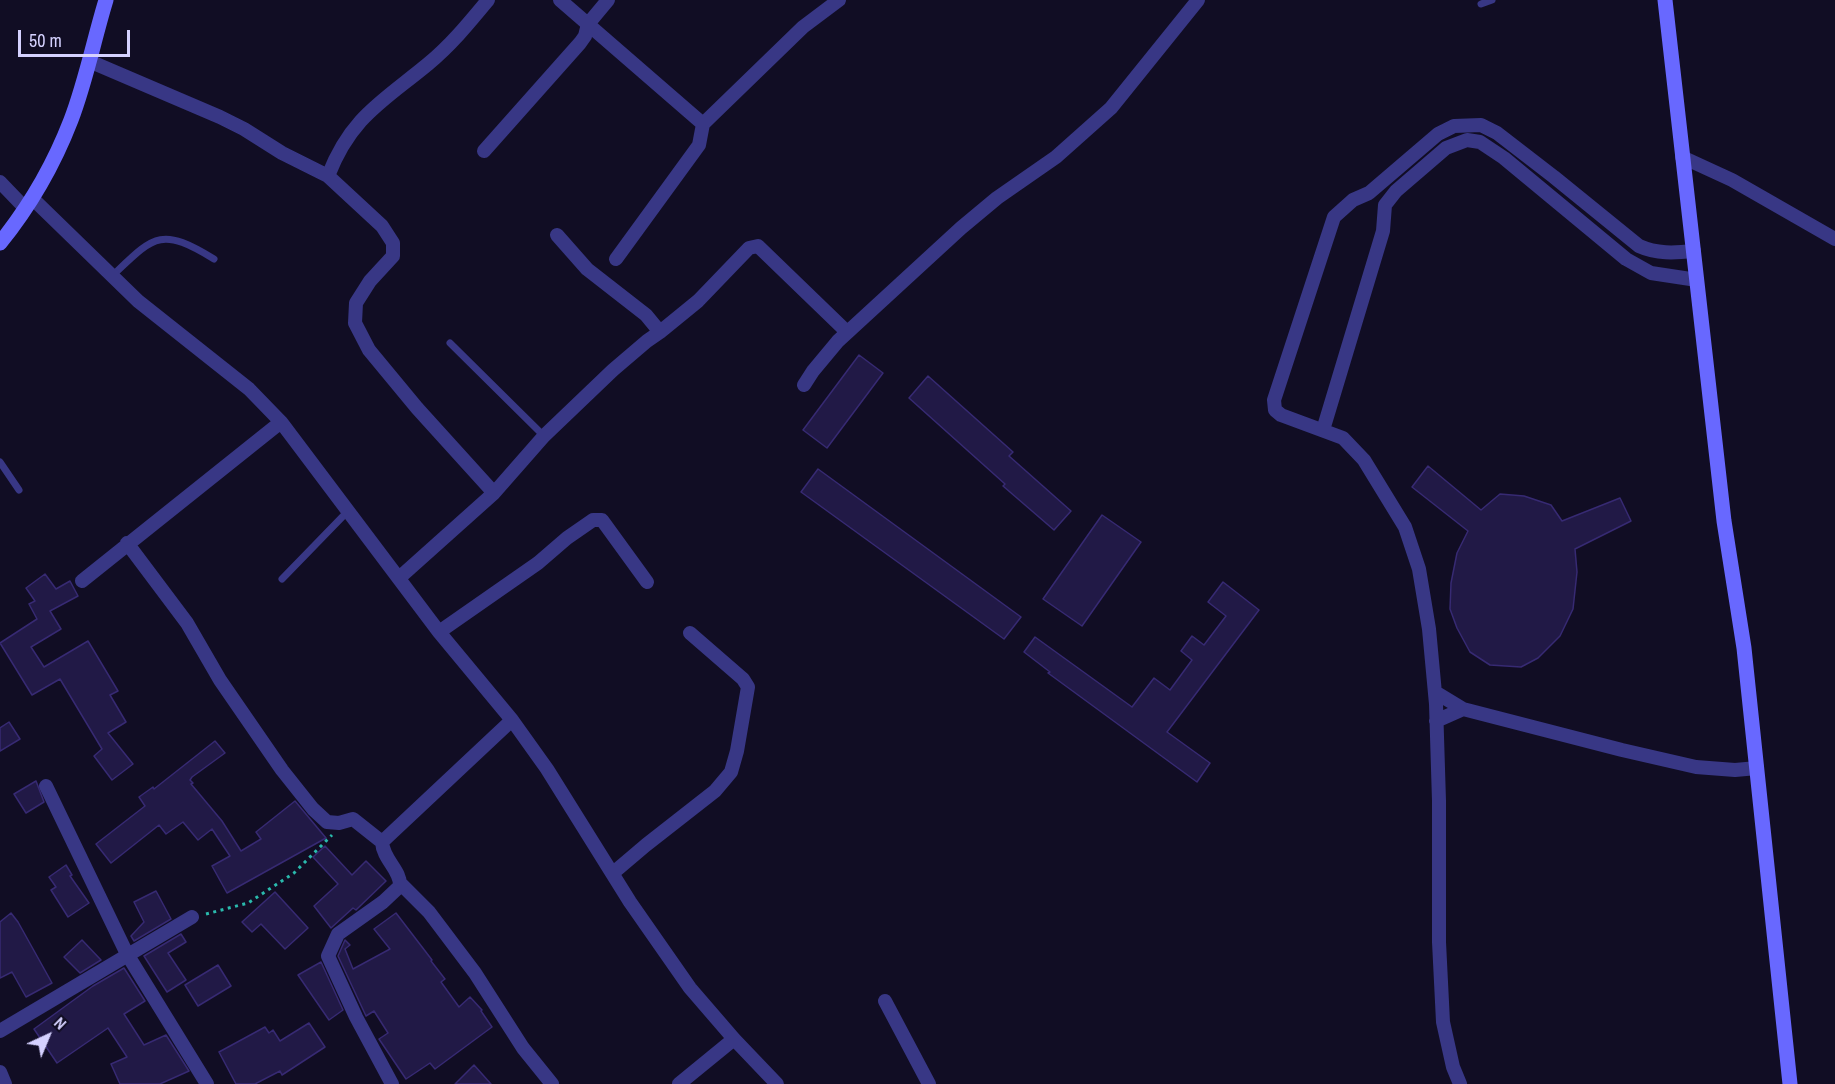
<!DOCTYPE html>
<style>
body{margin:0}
#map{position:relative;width:1835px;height:1084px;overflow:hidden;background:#110d24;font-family:"Archivo Narrow",sans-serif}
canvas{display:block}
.north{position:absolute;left:18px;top:1006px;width:60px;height:60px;-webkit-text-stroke:4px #110d24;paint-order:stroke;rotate:44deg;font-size:16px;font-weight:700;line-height:24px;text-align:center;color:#d5d1ff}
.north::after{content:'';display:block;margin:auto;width:21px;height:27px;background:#d5d1ff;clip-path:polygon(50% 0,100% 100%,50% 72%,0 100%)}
.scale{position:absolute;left:18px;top:30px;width:112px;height:27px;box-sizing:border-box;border:3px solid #d5d1ff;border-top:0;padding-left:8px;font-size:18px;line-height:21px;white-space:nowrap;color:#d5d1ff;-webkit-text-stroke:4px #110d24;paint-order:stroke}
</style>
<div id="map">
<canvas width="1835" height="1084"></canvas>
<div class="north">N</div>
<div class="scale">50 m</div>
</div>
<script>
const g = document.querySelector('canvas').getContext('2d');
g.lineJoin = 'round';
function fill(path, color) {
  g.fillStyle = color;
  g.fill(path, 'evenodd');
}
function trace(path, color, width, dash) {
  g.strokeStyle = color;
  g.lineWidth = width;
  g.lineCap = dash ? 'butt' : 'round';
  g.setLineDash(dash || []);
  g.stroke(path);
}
const building = new Path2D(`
 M 859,355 L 883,373 L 827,448 L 803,430 Z
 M 928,376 L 1013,452 L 1009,456 L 1071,511 L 1054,530 L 1003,486 L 1005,484 L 909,398 Z
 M 1428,466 L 1481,510 L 1500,494 L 1524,496 L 1551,505 L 1562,521 L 1620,498 L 1631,521 L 1575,549 L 1577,572 L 1573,609 L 1560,636 L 1538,658 L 1521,667 L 1490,665 L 1470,652 L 1457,628 L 1450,609 L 1451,583 L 1457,553 L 1468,531 L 1412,487 Z
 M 818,469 L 1021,617 L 1004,639 L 801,492 Z
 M 1102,515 L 1141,542 L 1082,626 L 1043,599 Z
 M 45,574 L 56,589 L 70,581 L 78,596 L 50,611 L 61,629 L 31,647 L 44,667 L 88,641 L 118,691 L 110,695 L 126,722 L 108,733 L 133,764 L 112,780 L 94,756 L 102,749 L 60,679 L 32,695 L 0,643 L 37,619 L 29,604 L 35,601 L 26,588 Z
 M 1223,582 L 1259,610 L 1167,732 L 1210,763 L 1197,782 L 1048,673 L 1050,672 L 1024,652 L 1035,637 L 1132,707 L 1154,678 L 1170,690 L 1192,660 L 1181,651 L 1192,636 L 1204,645 L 1226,616 L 1208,602 Z
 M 9,722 L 20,739 L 0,751 L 0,728 Z
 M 215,741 L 225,753 L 192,777 L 190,780 L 193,783 L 191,784 L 222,821 L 241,851 L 261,839 L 256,832 L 295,801 L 326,838 L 227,893 L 212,866 L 230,856 L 212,829 L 198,840 L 183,822 L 166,834 L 159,825 L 111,863 L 96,844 L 145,806 L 139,797 L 153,787 L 154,789 Z
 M 36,781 L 44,802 L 26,813 L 14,794 Z
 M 325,846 L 352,875 L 366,861 L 386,881 L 357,909 L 356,910 L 353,908 L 331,928 L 314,906 L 338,884 L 313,857 Z
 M 66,865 L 72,875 L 70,876 L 89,903 L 68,917 L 51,890 L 56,887 L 49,877 Z
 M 156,891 L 171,919 L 134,941 L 131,936 L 144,922 L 134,902 Z
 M 275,892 L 308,928 L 285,949 L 261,924 L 252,932 L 242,922 Z
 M 11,913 L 18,922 L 52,983 L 26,997 L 12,972 L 0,978 L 0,922 Z
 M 396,913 L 432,960 L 431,961 L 445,979 L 441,982 L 459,1007 L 470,997 L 482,1010 L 481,1011 L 492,1027 L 435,1069 L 430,1063 L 406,1079 L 379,1039 L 388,1033 L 374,1011 L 366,1016 L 338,956 L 345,940 L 350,945 L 345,949 L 353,969 L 390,949 L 374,929 Z
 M 181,934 L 186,942 L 168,953 L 186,980 L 167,992 L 144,956 Z
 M 82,940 L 101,960 L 80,973 L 64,957 Z
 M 321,962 L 343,1010 L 329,1020 L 298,975 Z
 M 218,965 L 231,986 L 198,1006 L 185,985 Z
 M 124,968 L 145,1001 L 124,1014 L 144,1045 L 166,1035 L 189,1071 L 160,1084 L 120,1084 L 111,1064 L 127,1057 L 108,1028 L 57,1063 L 34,1029 L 93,986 Z
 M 309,1023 L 325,1047 L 282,1075 L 280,1071 L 255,1084 L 236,1084 L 219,1052 L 265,1027 L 269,1033 L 273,1030 L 280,1041 Z
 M 474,1065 L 491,1084 L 455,1084 Z`);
const path = new Path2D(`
 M 206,914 L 248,903 L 294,873 L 332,835`);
const lane = new Path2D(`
 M 1481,4 L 1492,0
 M 112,276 C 154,236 160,226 214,259
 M 450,343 L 544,436
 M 0,462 L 19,490
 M 282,579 L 348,511`);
const street = new Path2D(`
 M 560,0 L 703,124
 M 89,61 L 220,117 L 244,129 L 282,153 L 328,176 L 382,226 L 393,243 L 393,256 L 370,281 L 356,303 L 355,323 L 369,350 L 417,408 L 494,493
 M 484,151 L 580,43 L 585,36 L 588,24 L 608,0
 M 1682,157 L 1732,180 L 1835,239
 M 328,176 C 351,117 382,102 428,64 C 451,45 469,23 488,0
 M 0,182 L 25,208
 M 32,198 L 138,301 L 249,389 L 281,422 L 439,632 L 512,720 L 547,769 L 630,902 L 690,988 L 734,1039 L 777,1084
 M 616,259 L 699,145 L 703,124 L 803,27 L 839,0
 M 660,332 L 698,301 L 749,248 L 758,246 L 847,332
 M 804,385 L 813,371 L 838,341 L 961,228 L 997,198 L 1056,157 L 1111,108 L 1198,0
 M 1323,430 L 1383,231 L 1385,205 L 1396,191 L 1446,148 L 1467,140 L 1480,142 L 1504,158 L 1626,259 L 1651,273 L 1697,280
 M 127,543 L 187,623 L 220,680 L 282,770 L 313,809 L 327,822 L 339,823 L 353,819 L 382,842 L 512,720
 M 399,578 L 494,493 L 544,436 L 613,370 L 647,341 L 660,332 L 646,315 L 587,269 L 557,235
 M 82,581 L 281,422
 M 439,632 L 538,563 L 567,538 L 593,520 L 602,520 L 647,582
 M 1435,692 L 1463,709 L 1622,750 L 1696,767 L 1735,770 L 1757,768
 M 1436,721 L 1463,709
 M 46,786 L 127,954 L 207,1084
 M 382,842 C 383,860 401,870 400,886 L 383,902 L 338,934 L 328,956 L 356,1017 L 392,1084
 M 613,873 L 646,845 L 715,791 L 731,772 L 737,751 L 748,687 L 743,679 L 690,633
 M 400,883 L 429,912 L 475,973 L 523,1048 L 552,1084
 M 885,1001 L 929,1084
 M 0,1031 L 192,917
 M 0,1072 L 5,1084
 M 679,1084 L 734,1039
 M 1460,1084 L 1453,1067 L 1443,1022 L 1439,942 L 1439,801 L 1436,704 L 1429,629 L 1419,569 L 1405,527 L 1364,460 L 1343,438 L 1281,415 L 1275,410 L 1274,400 L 1334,217 L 1353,200 L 1369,193 L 1438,134 L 1454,126 L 1481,125 L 1497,133 L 1554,177 L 1639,246 C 1657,254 1674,253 1694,251`);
const secondary = new Path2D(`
 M 1665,0 L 1724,521 L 1744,648 L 1790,1084
 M 0,243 C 30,206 54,164 71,120 C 86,81 94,39 106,0`);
fill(building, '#211946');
trace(building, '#372a73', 1.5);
trace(path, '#2abaad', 3, [3, 4.5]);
trace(lane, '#383785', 7);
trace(street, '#383785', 14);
trace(secondary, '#6868ff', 15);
</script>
